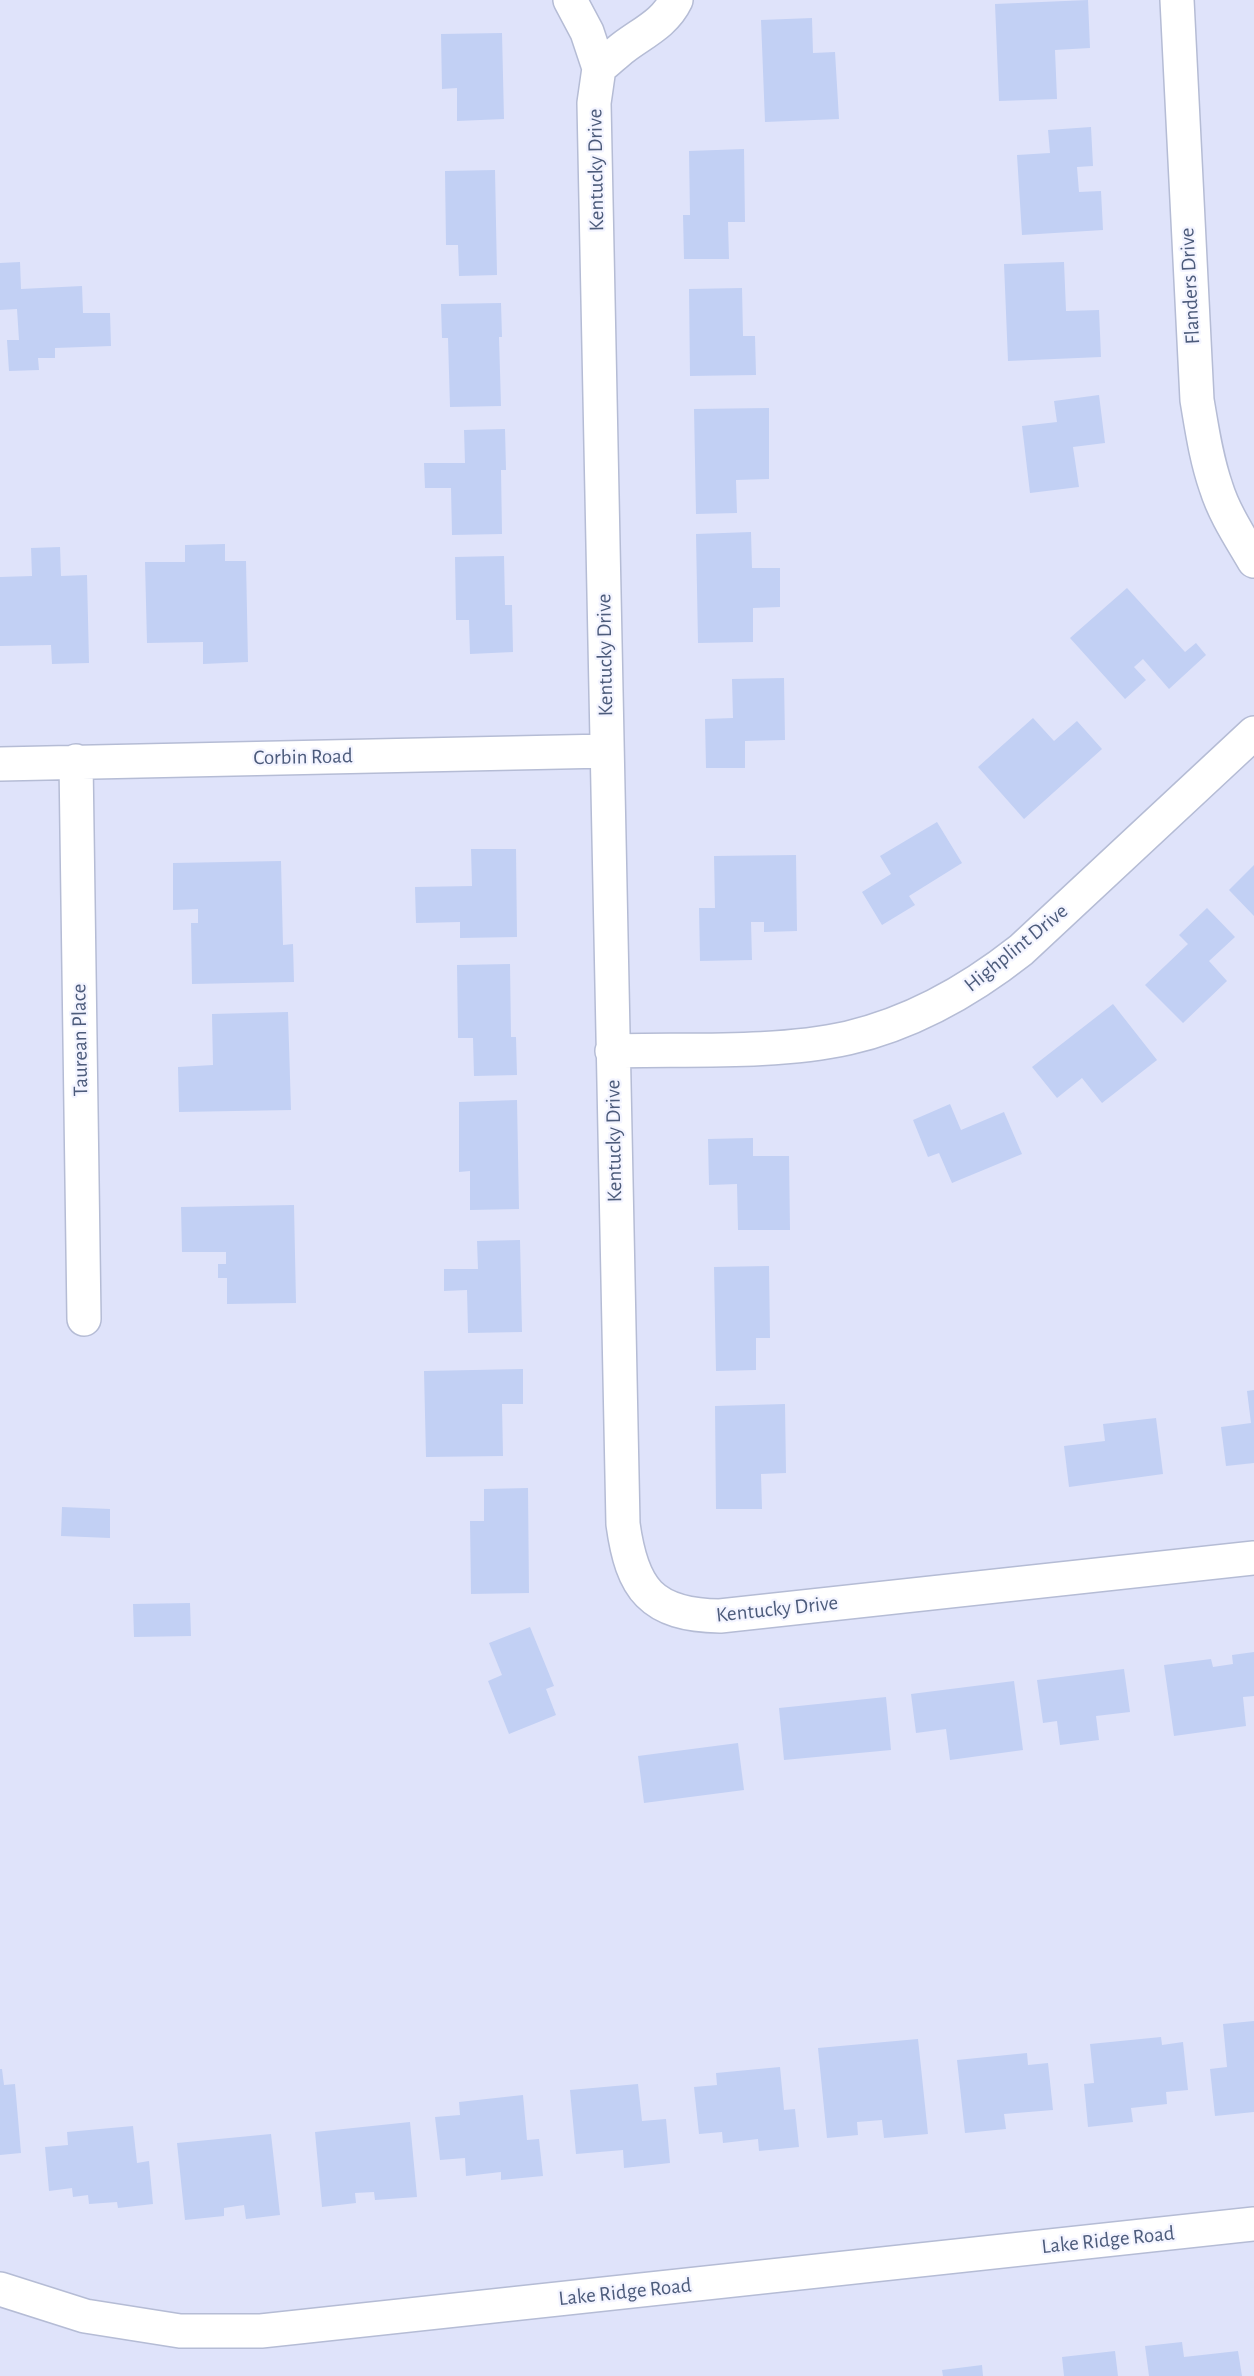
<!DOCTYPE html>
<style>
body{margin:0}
canvas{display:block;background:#ebedfd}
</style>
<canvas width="1254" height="2376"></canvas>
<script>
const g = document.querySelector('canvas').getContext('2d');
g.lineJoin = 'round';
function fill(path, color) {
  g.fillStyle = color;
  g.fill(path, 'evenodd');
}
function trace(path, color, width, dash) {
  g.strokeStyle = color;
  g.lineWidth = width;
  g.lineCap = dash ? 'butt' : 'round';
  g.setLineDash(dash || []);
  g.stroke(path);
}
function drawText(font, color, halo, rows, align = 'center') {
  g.font = font + ' "Alegreya Sans",sans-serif';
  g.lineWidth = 4.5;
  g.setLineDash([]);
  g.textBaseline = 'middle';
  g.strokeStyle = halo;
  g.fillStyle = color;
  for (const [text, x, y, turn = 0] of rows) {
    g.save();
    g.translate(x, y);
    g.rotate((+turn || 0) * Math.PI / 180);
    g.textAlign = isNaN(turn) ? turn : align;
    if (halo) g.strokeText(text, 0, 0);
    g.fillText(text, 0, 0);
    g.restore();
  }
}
const residential = new Path2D(`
 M 0,0 L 1254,0 L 1254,2376 L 0,2376 Z`);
const building = new Path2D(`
 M 1088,0 L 1090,48 L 1055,50 L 1057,99 L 999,101 L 995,4 Z
 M 812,18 L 813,53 L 835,52 L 839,119 L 765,122 L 761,20 Z
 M 502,33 L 504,119 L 457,121 L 457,88 L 442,89 L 441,34 Z
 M 1091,127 L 1093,166 L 1077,167 L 1079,192 L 1101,191 L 1103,230 L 1022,235 L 1017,155 L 1050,153 L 1048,130 Z
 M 744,149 L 745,222 L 728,222 L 729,259 L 684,259 L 683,215 L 690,215 L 689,151 Z
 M 495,170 L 497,275 L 459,276 L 458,245 L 446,245 L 445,171 Z
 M 20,262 L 21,289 L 82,286 L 83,313 L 110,313 L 111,346 L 55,348 L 55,358 L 38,358 L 39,370 L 9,371 L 7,340 L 19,340 L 17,309 L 0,310 L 0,263 Z
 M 1064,262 L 1066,311 L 1099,310 L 1101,357 L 1008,361 L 1004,264 Z
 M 742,288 L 743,336 L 755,336 L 756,375 L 690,376 L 689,289 Z
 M 501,303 L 502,337 L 499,337 L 501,406 L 450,407 L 448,338 L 442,338 L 441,304 Z
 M 1099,395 L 1105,443 L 1073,447 L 1079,487 L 1030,493 L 1022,426 L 1057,422 L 1054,401 Z
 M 769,408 L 769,479 L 736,480 L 737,513 L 696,514 L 694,409 Z
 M 505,429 L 506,470 L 501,470 L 502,534 L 452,535 L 451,488 L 425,488 L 424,463 L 465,463 L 464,430 Z
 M 751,532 L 752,568 L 780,568 L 780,607 L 753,608 L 753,642 L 698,643 L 696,534 Z
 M 225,544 L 225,561 L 246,561 L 248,662 L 203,664 L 203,642 L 147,643 L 145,562 L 185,562 L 185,545 Z
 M 60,547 L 61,576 L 87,575 L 89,663 L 52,664 L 51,645 L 0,646 L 0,577 L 32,576 L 31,548 Z
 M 504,556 L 505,605 L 512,605 L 513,652 L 470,654 L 469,620 L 456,620 L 455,557 Z
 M 1127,588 L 1185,652 L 1196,643 L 1206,655 L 1169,689 L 1143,659 L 1134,667 L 1146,680 L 1125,699 L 1070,638 Z
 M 784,678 L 785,740 L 745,741 L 745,768 L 706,768 L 705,719 L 733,718 L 732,679 Z
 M 1033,718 L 1054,741 L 1077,721 L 1102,749 L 1024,819 L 978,767 Z
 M 937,822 L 962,863 L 909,896 L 915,905 L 882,925 L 862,892 L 891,874 L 880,856 Z
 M 471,849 L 516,849 L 517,937 L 460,938 L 460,922 L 416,923 L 415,887 L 472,886 Z
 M 796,855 L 797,931 L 764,932 L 764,922 L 751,922 L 752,960 L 700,961 L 699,908 L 715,908 L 714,856 Z
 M 281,861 L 283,945 L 293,944 L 294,982 L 192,984 L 191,923 L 198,923 L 198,909 L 173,910 L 173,863 Z
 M 1254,865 L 1254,916 L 1229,890 Z
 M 1207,908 L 1235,937 L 1209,961 L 1227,981 L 1183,1023 L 1145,985 L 1188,944 L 1179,935 Z
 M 510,964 L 511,1037 L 516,1037 L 517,1075 L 474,1076 L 473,1038 L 458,1038 L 457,965 Z
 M 1113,1004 L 1157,1060 L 1102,1103 L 1082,1078 L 1057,1098 L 1032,1067 Z
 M 288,1012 L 291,1110 L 179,1112 L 178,1067 L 213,1065 L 212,1014 Z
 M 517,1100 L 519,1209 L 470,1210 L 470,1171 L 459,1172 L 459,1102 Z
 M 950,1104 L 961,1130 L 1004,1112 L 1022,1154 L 952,1183 L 939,1153 L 928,1157 L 913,1120 Z
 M 753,1138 L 753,1156 L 789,1156 L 790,1230 L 738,1230 L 737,1184 L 709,1185 L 708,1139 Z
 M 294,1205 L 296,1303 L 227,1304 L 227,1278 L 218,1278 L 218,1264 L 226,1264 L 226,1252 L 182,1252 L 181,1207 Z
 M 520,1240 L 522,1332 L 468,1333 L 467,1290 L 444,1291 L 444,1269 L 478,1269 L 477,1241 Z
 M 769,1266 L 770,1338 L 756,1338 L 756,1370 L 716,1371 L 714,1267 Z
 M 523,1369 L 523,1404 L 502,1404 L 503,1456 L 426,1457 L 424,1371 Z
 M 1254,1390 L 1254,1463 L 1226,1466 L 1221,1427 L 1251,1423 L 1247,1391 Z
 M 785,1404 L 786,1473 L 761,1474 L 762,1509 L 716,1509 L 715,1406 Z
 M 1156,1418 L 1163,1474 L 1069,1487 L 1064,1446 L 1105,1441 L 1103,1424 Z
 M 528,1488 L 529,1593 L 471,1594 L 470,1521 L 484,1521 L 484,1489 Z
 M 62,1507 L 110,1509 L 110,1538 L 61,1536 Z
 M 190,1603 L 191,1636 L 134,1637 L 133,1604 Z
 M 530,1627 L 554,1686 L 546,1689 L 556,1715 L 509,1734 L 488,1681 L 502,1675 L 489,1643 Z
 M 1254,1652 L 1254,1696 L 1243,1697 L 1246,1726 L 1174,1736 L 1164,1665 L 1211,1659 L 1213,1667 L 1233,1664 L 1232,1655 Z
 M 1124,1669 L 1130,1712 L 1096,1716 L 1099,1740 L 1060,1745 L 1057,1721 L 1043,1723 L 1037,1680 Z
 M 1014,1681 L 1023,1750 L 950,1760 L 946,1729 L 916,1733 L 911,1694 Z
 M 886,1697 L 891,1750 L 784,1760 L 779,1708 Z
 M 738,1743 L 744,1790 L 644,1803 L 638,1756 Z
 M 1254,2021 L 1254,2112 L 1215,2116 L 1210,2069 L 1227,2067 L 1223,2024 Z
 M 1161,2037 L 1162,2045 L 1183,2042 L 1188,2090 L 1166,2092 L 1167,2104 L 1131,2108 L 1133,2122 L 1088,2127 L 1084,2084 L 1094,2083 L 1090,2044 Z
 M 918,2039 L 928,2134 L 884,2138 L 882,2120 L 857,2122 L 858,2135 L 827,2138 L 818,2048 Z
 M 1027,2053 L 1028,2065 L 1048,2063 L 1053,2110 L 1004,2114 L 1006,2129 L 965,2133 L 957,2060 Z
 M 780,2067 L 784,2110 L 795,2109 L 799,2147 L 759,2151 L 758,2139 L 723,2143 L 722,2132 L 699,2134 L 694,2087 L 717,2085 L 716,2073 Z
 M 0,2069 L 2,2069 L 4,2085 L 15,2084 L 21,2153 L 0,2155 Z
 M 638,2084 L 642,2121 L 666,2119 L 670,2163 L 624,2168 L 623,2150 L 576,2154 L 570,2090 Z
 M 523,2095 L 527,2140 L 539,2139 L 543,2176 L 501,2180 L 501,2172 L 466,2176 L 465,2158 L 440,2160 L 435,2117 L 460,2115 L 459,2102 Z
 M 410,2122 L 417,2197 L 375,2200 L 374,2192 L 355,2193 L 356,2203 L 322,2207 L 315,2132 Z
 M 133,2126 L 137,2163 L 149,2161 L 153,2204 L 118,2208 L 117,2202 L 89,2204 L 88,2195 L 73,2197 L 72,2188 L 49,2191 L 45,2147 L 68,2145 L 67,2132 Z
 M 271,2134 L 280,2215 L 246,2219 L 244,2205 L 224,2208 L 224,2216 L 185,2220 L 177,2143 Z
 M 1182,2342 L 1184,2357 L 1238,2351 L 1242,2376 L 1149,2376 L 1145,2346 Z
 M 1115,2351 L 1118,2376 L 1064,2376 L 1062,2357 Z
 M 982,2365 L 983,2376 L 943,2376 L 942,2370 Z`);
const minor = new Path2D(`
 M 570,0 L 587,32 L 599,68 L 594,103 L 623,1524 C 632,1589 651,1615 720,1616 L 1254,1558
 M 1177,0 L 1197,400 C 1202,429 1206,458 1216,487 C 1224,513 1240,537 1254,561
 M 599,68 C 608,61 616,53 624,47 C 644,32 665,23 676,0
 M 76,761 L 84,1319
 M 0,764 L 607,751
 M 612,1051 C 687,1049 776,1054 848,1038 C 913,1023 969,991 1021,950 L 1254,733
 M 0,2289 L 85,2316 L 180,2331 L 261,2331 L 1254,2224`);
const streetNames = [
 ["Kentucky Drive",596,170,-91],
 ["Flanders Drive",1190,286,-93],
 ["Kentucky Drive",605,655,-91],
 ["Corbin Road",303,757,-1],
 ["Highplint Drive",1016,948,-39],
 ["Taurean Place",80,1040,-91],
 ["Kentucky Drive",614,1141,-91],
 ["Kentucky Drive",777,1609,-6],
 ["Lake Ridge Road",1108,2240,-6],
 ["Lake Ridge Road",625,2292,-6]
];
fill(residential, '#dfe3fa');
fill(building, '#c2d0f4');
trace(minor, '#b5bcd5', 36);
trace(minor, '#fff', 33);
drawText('21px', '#4c5b7b', '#f3f4ff', streetNames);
</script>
